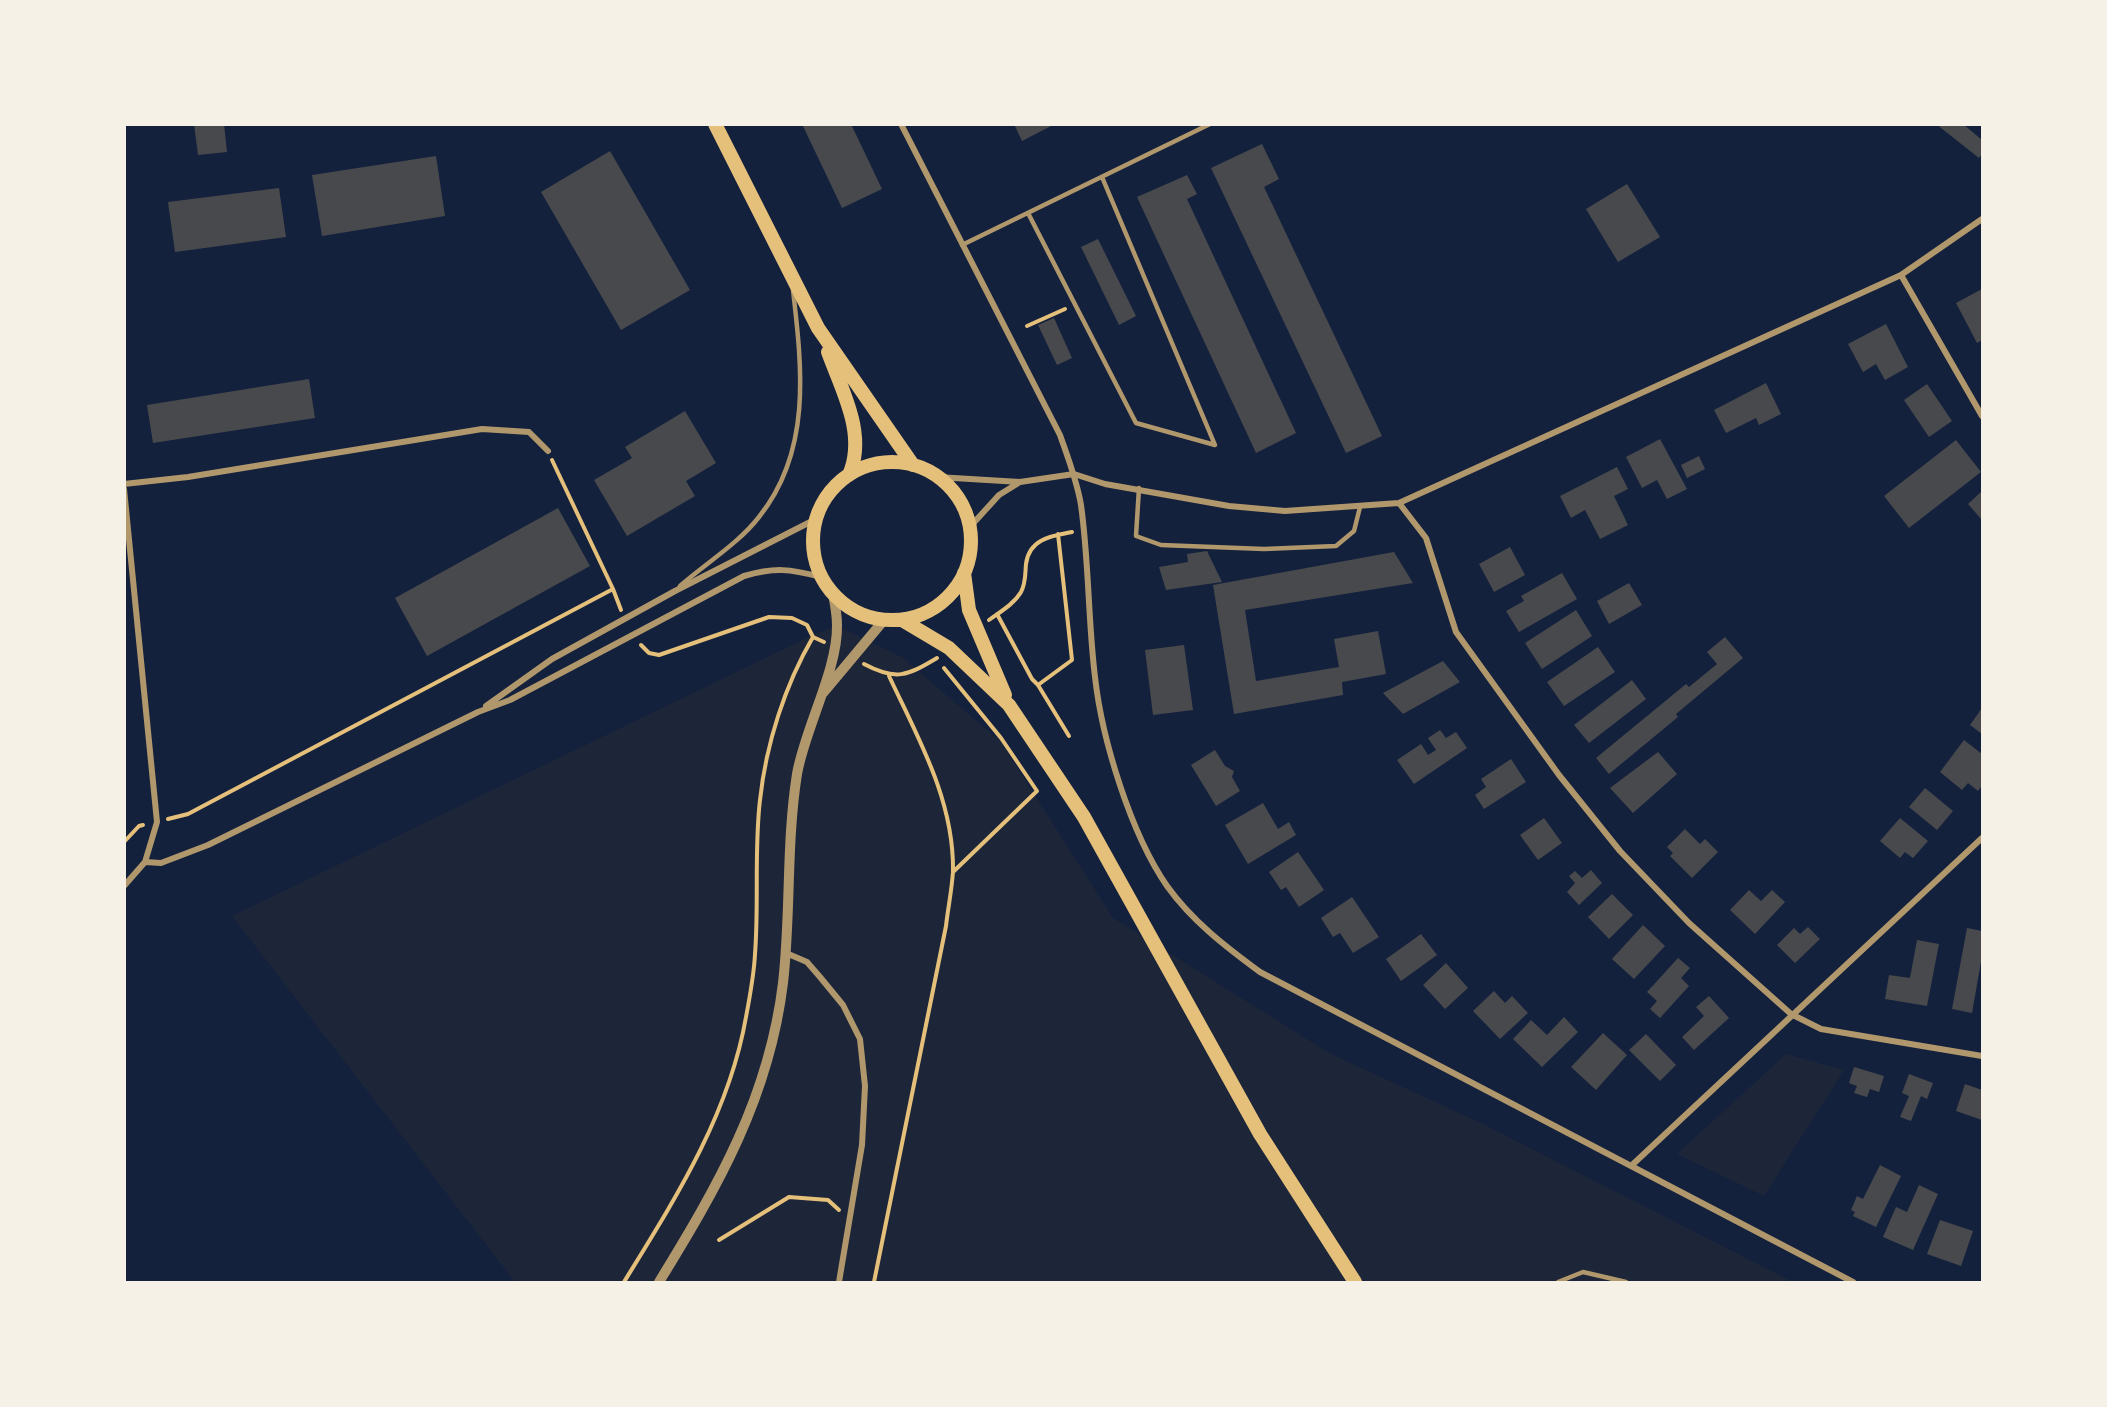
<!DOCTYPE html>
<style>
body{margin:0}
#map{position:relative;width:2107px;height:1407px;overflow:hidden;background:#14213d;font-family:Lato,sans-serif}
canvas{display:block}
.frame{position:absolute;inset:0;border:126px solid #f6f1e7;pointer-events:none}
</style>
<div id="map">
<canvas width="2107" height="1407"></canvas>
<div class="frame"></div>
</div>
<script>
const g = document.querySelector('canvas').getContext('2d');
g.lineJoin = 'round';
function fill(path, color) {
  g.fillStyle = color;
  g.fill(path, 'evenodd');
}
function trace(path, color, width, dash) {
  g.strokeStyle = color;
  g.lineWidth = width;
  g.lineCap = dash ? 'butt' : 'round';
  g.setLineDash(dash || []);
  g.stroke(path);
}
const green = new Path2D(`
 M 837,626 L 902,657 L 1001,742 L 1113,918 L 1331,1054 L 1481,1123 L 1793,1282 L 515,1282 L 232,916 L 817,633 Z
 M 1786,1054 L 1844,1070 L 1764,1196 L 1677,1154 Z`);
const building = new Path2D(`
 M 194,124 L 224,124 L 227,152 L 198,155 Z
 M 802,124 L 851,124 L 882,189 L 842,208 Z
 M 1014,124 L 1055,124 L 1022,141 Z
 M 1936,124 L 1963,124 L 1982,140 L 1982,154 L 1979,158 Z
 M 1262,144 L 1279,179 L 1264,187 L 1382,436 L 1346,453 L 1211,168 Z
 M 610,151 L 690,290 L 621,330 L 541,192 Z
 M 436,156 L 445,216 L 322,236 L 312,175 Z
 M 1187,175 L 1197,194 L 1187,199 L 1296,433 L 1256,453 L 1137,197 Z
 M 1627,184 L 1660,237 L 1618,262 L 1586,209 Z
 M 279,188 L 286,237 L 175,252 L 168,202 Z
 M 1098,239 L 1136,316 L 1119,325 L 1081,247 Z
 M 1982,289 L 1982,340 L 1977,343 L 1956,303 Z
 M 1054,318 L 1072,358 L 1057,365 L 1038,325 Z
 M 1886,324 L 1908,367 L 1885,380 L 1876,364 L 1863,372 L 1848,344 Z
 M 309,379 L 315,418 L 153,443 L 147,405 Z
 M 1766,383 L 1781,414 L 1759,425 L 1756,418 L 1726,433 L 1714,410 Z
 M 1927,384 L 1952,421 L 1929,437 L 1904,400 Z
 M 685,411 L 716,463 L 686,481 L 695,496 L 627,536 L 594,480 L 632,458 L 625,447 Z
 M 1660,439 L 1687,489 L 1667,499 L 1657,480 L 1642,488 L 1626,457 Z
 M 1956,440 L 1981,472 L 1909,528 L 1884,496 Z
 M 1699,456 L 1705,469 L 1687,478 L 1681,465 Z
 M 1617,467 L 1628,489 L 1614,496 L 1628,525 L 1600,539 L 1585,510 L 1571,518 L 1560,496 Z
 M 1982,491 L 1982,520 L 1968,504 Z
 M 558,508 L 590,566 L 427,656 L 395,598 Z
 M 1510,547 L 1525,575 L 1494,592 L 1479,564 Z
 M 1207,551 L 1222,582 L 1166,590 L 1159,567 L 1188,562 L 1187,554 Z
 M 1394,552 L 1413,583 L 1245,610 L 1256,681 L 1339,667 L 1334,639 L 1378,631 L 1386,674 L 1342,682 L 1343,695 L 1234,714 L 1213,585 Z
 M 1562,573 L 1577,599 L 1519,632 L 1506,611 L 1524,601 L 1521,596 Z
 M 1629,583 L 1642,605 L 1609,624 L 1597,601 Z
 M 1576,610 L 1592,636 L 1542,669 L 1525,643 Z
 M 1725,637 L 1743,658 L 1676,714 L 1678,717 L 1609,774 L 1596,758 L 1686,684 L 1689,687 L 1717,664 L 1707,652 Z
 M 1184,645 L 1193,710 L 1153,715 L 1145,650 Z
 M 1598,647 L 1615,672 L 1564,706 L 1547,682 Z
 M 1443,661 L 1460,682 L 1403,714 L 1383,693 Z
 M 1632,680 L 1646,699 L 1589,743 L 1574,725 Z
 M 1982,708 L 1982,734 L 1970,725 Z
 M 1440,730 L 1446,738 L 1456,732 L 1467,748 L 1414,784 L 1397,760 L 1421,744 L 1428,755 L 1436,750 L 1428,738 Z
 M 1964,740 L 1982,754 L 1982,786 L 1978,791 L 1968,783 L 1962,790 L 1940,772 Z
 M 1215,750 L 1225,766 L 1234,771 L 1232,777 L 1240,791 L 1216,806 L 1191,765 Z
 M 1658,752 L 1677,774 L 1633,813 L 1610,788 Z
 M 1511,759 L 1526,782 L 1484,809 L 1475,795 L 1486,787 L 1481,779 Z
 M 1925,788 L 1953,811 L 1937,830 L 1909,807 Z
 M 1263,803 L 1278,829 L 1289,822 L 1296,835 L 1248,864 L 1225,825 Z
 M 1544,818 L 1562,843 L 1538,860 L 1520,835 Z
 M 1900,818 L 1928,841 L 1913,858 L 1905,852 L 1900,858 L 1880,841 Z
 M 1685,829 L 1700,844 L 1705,839 L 1718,852 L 1692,878 L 1670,856 L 1673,853 L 1667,847 Z
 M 1298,852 L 1324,890 L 1299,907 L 1286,887 L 1281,890 L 1269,872 Z
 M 1591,870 L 1602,883 L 1579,905 L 1567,892 L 1575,883 L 1569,876 L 1575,871 L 1582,878 Z
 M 1749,890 L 1761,901 L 1772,890 L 1785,902 L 1755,934 L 1730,910 Z
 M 1612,894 L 1633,915 L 1609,939 L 1588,917 Z
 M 1352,897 L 1379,937 L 1353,953 L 1340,933 L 1333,937 L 1321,918 Z
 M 1643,925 L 1665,946 L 1634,979 L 1612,959 Z
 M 1808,927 L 1820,939 L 1795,963 L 1777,945 L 1794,928 L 1800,934 Z
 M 1967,928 L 1982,931 L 1982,956 L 1972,1013 L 1952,1009 Z
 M 1421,934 L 1437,955 L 1401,981 L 1386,959 Z
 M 1917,940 L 1939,944 L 1927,1006 L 1885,999 L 1889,975 L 1910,978 Z
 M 1678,958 L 1690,968 L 1681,978 L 1689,986 L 1660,1018 L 1650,1009 L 1657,1001 L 1647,992 Z
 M 1446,963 L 1468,988 L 1445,1009 L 1423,985 Z
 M 1494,991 L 1505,1003 L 1512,996 L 1528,1013 L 1500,1039 L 1473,1011 Z
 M 1709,996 L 1729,1018 L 1694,1050 L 1682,1037 L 1704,1016 L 1696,1007 Z
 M 1564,1017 L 1578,1032 L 1542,1067 L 1513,1039 L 1531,1020 L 1547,1035 Z
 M 1603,1033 L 1627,1055 L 1596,1090 L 1571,1067 Z
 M 1646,1034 L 1676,1065 L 1660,1081 L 1629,1050 Z
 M 1854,1067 L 1884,1076 L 1879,1092 L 1870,1089 L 1867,1097 L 1854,1093 L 1857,1086 L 1849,1083 Z
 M 1909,1074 L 1933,1083 L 1927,1099 L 1921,1096 L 1911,1121 L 1900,1117 L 1909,1096 L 1902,1093 Z
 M 1965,1084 L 1982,1090 L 1982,1120 L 1956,1111 Z
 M 1880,1165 L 1901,1176 L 1876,1227 L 1853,1216 L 1855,1212 L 1851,1210 L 1857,1196 L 1863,1199 Z
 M 1919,1185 L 1938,1194 L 1913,1250 L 1883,1237 L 1896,1207 L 1907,1212 Z
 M 1940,1220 L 1973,1231 L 1961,1266 L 1927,1254 Z`);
const path = new Path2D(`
 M 1027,326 L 1065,309
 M 552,460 L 613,589
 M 997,614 L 1032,679 L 1038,685 L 1072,660 L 1058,534
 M 989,620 C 1000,612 1014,604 1021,592 C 1026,583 1025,574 1026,564 C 1029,539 1051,536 1072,532
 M 641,645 L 649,653 L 659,655 L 769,617 L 792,618 L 807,625 L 813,637 L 824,642
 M 864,664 C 896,681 907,676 937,658
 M 944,668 L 1001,738 L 1037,791 L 953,872
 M 1038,685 L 1069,736
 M 168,819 L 188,814 L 613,589 L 621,610
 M 124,842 L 139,826 L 143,825
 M 719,1240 L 789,1197 L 828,1200 L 839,1210
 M 624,1282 C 675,1199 729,1115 746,1017 C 750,996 754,975 755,954 C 759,903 754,850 760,800 C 766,744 785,685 813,637
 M 874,1282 L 946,926 C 948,908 952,889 953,871 C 954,800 918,738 889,676`);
const service = new Path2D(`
 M 1028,213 L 1136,423 L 1215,445 L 1102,177
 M 962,245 L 1210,124
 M 1139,488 L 1136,536 L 1161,545 L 1264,549 L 1336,546 L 1354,531 L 1360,507
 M 680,586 C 706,563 738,544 759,517 C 812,451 802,368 793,290
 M 1558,1282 L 1583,1272 L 1626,1282`);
const minor = new Path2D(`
 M 901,124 L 1060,435 C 1068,458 1077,481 1081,505 C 1089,562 1088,620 1095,677 C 1102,740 1131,834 1167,886 C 1192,921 1226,947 1260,972 L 1853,1282
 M 1901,275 L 1982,416
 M 937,477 L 1020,482 L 1074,474 L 1105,484 L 1229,506 L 1285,511 L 1399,503 L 1901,275 L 1982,219
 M 124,484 L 188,477 L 482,429 L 529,432 L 548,451
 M 124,489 L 157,822 L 145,862 L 124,886
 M 1399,503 L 1426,538 L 1456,632 L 1559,775 L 1620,851 L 1689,923 L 1791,1014 L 1821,1029 L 1982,1056
 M 969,528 L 999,495 L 1020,482
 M 486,706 L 552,659 L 675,591 L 816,519
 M 145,862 L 161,863 L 208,845 L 478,712 L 510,700 L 744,576 C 775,567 790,569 821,577
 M 786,953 L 807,962 L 820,977 L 843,1005 L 860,1039 L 865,1086 L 862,1145 L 839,1282
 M 1631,1166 L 1982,838`);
const tertiary = new Path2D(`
 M 823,693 L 884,620
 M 659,1282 C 718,1186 769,1098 783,983 C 791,914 786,844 797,774 C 805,728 838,669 837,625 C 837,615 835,604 833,594`);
const primary = new Path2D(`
 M 715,124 L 818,328 L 913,465
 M 828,352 C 842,391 867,434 849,475
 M813 541a79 79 0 1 1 158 0a79 79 0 1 1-158 0Z
 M 964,573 L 969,610 L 1005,695
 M 902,620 L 949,648 L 1009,705 L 1084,817 L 1260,1134 L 1355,1282`);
fill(green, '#1d2539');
fill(building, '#48494c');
trace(path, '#e5c07b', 4);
trace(service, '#b1986c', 4.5);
trace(minor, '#b1986c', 6);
trace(tertiary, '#b1986c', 10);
trace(primary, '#e5c07b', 14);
</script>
